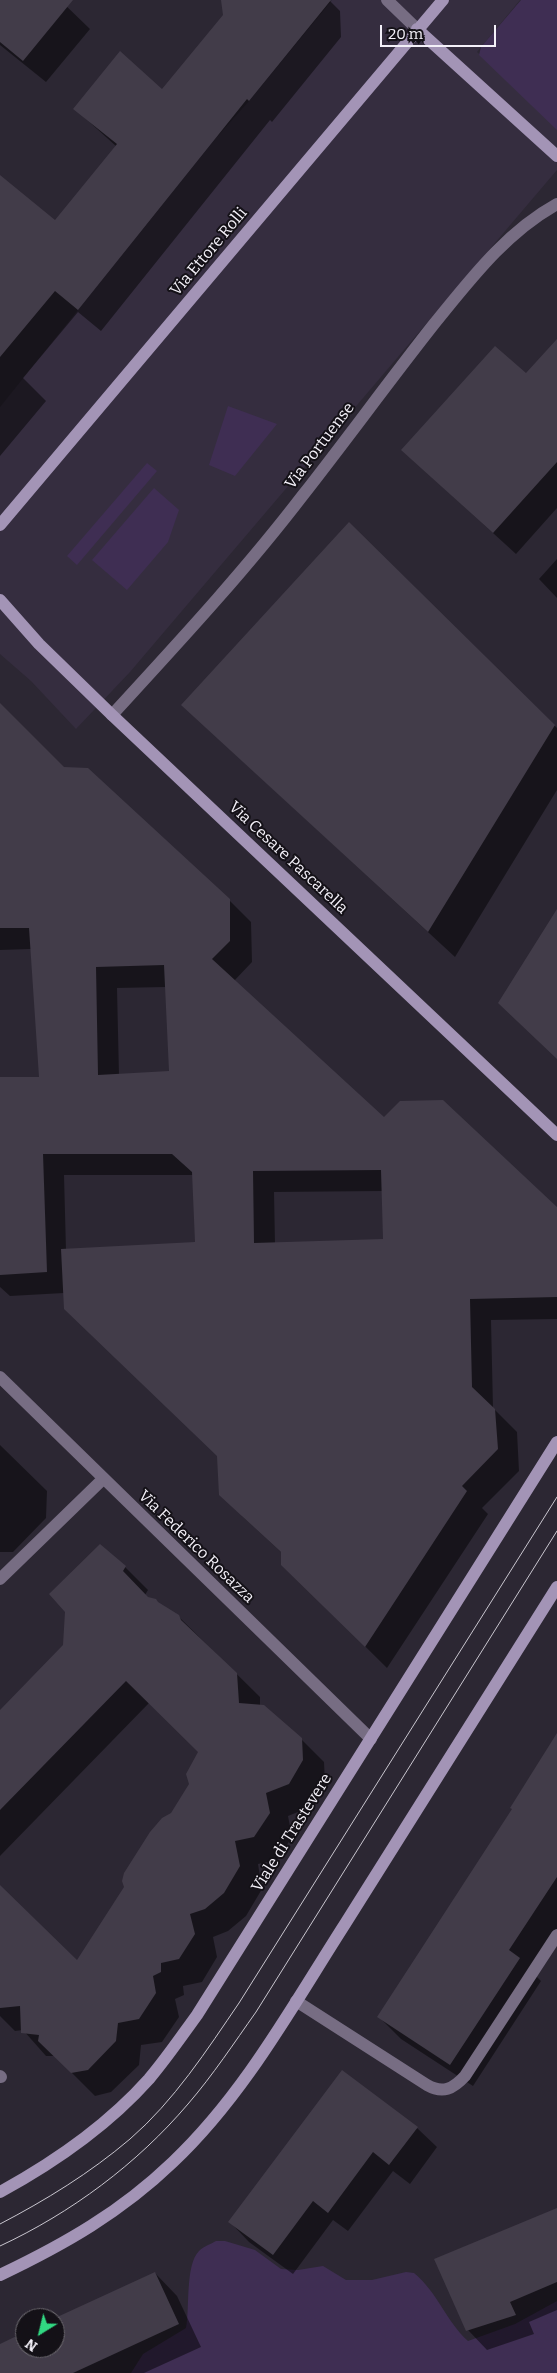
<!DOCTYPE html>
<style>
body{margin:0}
#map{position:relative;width:557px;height:2373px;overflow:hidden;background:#2c2733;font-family:Bitter,serif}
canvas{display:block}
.north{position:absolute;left:15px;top:2308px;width:50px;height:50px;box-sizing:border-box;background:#141117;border:1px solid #6e6b71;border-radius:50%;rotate:216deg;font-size:14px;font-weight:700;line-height:20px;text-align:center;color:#f4f1f9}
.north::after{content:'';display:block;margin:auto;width:18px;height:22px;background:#31d882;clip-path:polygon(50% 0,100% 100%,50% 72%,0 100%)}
.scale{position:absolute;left:380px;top:25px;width:116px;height:22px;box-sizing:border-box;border:2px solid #f4f1f9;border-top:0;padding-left:6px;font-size:15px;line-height:18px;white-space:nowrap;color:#f4f1f9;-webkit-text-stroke:4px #141117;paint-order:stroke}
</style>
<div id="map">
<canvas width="557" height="2373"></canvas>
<div class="north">N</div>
<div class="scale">20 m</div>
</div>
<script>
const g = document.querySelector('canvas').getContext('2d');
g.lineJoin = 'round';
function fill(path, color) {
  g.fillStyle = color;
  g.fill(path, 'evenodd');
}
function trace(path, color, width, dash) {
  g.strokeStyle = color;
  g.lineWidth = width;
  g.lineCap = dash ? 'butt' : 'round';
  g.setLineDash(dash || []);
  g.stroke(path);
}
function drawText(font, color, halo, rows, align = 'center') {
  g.font = font + ' Bitter,serif';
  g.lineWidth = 4;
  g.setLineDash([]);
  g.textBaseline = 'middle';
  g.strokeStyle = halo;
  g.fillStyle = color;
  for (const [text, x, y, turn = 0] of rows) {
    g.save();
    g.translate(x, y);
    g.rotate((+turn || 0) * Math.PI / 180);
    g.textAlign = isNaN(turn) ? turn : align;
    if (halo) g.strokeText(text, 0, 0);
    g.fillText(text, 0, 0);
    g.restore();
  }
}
const built = new Path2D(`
 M 332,0 L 520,0 L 477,52 L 557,123 L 557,170 L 130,672 L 76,729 L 31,681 L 0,654 L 0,407 L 215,139 L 249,101 Z`);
const green = new Path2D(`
 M 521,0 L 557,0 L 557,130 L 479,55 L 481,47 Z
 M 228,406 L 277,424 L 235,476 L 209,465 Z
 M 147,463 L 157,471 L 77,565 L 67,556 Z
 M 154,488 L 179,510 L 168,542 L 127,590 L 92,560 Z
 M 216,2241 L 225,2241 L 255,2250 L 281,2269 L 298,2270 L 323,2266 L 346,2280 L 372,2280 L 406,2272 L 414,2273 C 438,2293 446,2321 468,2341 L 515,2324 L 557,2301 L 557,2373 L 131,2373 L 143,2354 L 186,2328 C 190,2309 185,2265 199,2251 C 204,2246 211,2244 216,2241 Z`);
const shadow = new Path2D(`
 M 0,0 L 60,0 L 90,29 L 46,82 L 0,45 Z
 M 223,0 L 329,0 L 340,11 L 341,37 L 272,122 L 270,120 L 101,331 L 78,312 L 23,378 L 46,401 L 0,456 L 0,193 L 55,222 L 117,147 L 75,109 L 162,91 L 231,7 Z
 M 557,341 L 557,508 L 516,554 L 402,450 L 526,375 Z
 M 349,523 L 557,728 L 557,790 L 455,957 L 182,705 Z
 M 557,559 L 557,598 L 539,579 Z
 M 0,705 L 63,768 L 229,900 L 251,922 L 252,962 L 234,981 L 384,1119 L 557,1209 L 557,1319 L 491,1320 L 493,1408 L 517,1432 L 519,1471 L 482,1508 L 488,1514 L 387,1668 L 283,1565 L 282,1553 L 242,1516 L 218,1456 L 64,1293 L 10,1296 L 0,1287 L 0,1079 L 40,1079 L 31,949 L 0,950 ZM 166,987 L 170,1072 L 119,1075 L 117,988 ZM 64,1175 L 194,1175 L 197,1244 L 66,1250 ZM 383,1191 L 384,1240 L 275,1244 L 274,1192 Z
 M 0,1445 L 47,1491 L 46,1518 L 13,1552 L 0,1552 Z
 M 125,1567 L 148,1590 L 145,1595 L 148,1598 L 178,1616 L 260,1697 L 260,1706 L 301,1739 L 324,1762 L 325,1783 L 310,1807 L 288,1816 L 292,1837 L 277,1860 L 258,1864 L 262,1889 L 246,1916 L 228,1931 L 213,1937 L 217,1957 L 202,1982 L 183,1986 L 184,1995 L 175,1999 L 179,2017 L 162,2042 L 141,2045 L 139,2065 L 111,2092 L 95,2096 L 55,2056 L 46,2056 L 23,2030 L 15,2031 L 0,2016 L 0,1886 L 77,1962 L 190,1784 L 200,1752 L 149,1703 L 0,1856 L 0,1712 L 64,1646 Z
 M 557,1735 L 557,1931 L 532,1972 L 541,1981 L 473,2086 L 401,2039 L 379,2017 L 513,1810 Z
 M 417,2128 L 437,2147 L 410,2184 L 393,2171 L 348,2231 L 333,2220 L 293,2274 L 249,2242 L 230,2222 Z
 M 557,2210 L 557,2310 L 529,2322 L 534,2334 L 487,2350 L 468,2330 Z
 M 155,2273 L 177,2296 L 201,2347 L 144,2373 L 0,2373 L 0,2345 L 25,2334 L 25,2348 L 55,2348 L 55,2320 Z`);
const building = new Path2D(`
 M 0,0 L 73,0 L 23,61 L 0,42 Z
 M 221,0 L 331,0 L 249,101 L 247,99 L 78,310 L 55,291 L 0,357 L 0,175 L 55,220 L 117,144 L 73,109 L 120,51 L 162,89 L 223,15 Z
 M 557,339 L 557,462 L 493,533 L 401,450 L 495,346 L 526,373 Z
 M 349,522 L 555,725 L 428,932 L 181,705 Z
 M 0,703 L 64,767 L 88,768 L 230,899 L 230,941 L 212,959 L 384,1117 L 400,1101 L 443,1100 L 557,1207 L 557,1297 L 470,1299 L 472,1387 L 495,1409 L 498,1449 L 462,1486 L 467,1491 L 365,1647 L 281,1565 L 281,1552 L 219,1495 L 217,1456 L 64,1309 L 61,1249 L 195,1242 L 192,1172 L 172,1154 L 43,1154 L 47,1272 L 0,1275 L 0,1077 L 39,1077 L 29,928 L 0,928 ZM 164,965 L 169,1071 L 98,1075 L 96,967 ZM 381,1170 L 383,1239 L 254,1243 L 253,1171 Z
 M 557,909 L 557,1059 L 498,1003 Z
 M 100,1544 L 126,1566 L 123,1571 L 148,1597 L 156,1599 L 158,1602 L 179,1615 L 181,1620 L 237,1673 L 239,1703 L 264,1705 L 302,1738 L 303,1760 L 289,1784 L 266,1793 L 270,1813 L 254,1837 L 235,1841 L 240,1866 L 224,1893 L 205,1909 L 190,1914 L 195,1934 L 179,1959 L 161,1963 L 161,1972 L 153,1976 L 156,1993 L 139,2019 L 118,2023 L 116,2041 L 88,2070 L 71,2073 L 38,2041 L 39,2035 L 21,2033 L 20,2006 L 0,2008 L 0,1885 L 77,1960 L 124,1887 L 122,1881 L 124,1873 L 150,1832 L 162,1818 L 171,1813 L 189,1784 L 186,1774 L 198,1752 L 126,1681 L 0,1810 L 0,1710 L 63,1645 L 65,1612 L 49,1594 Z
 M 557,1733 L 557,1877 L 509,1950 L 520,1958 L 450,2065 L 377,2017 L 512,1809 L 510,1808 Z
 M 342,2070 L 418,2127 L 389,2165 L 373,2152 L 328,2213 L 313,2201 L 273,2255 L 228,2222 Z
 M 557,2208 L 557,2282 L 510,2302 L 516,2315 L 466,2331 L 434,2259 Z
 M 155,2272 L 179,2324 L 73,2373 L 0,2373 L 0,2344 L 25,2332 L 25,2348 L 55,2348 L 55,2318 Z`);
const street = new Path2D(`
 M 387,0 L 417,29
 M 112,715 C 178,643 244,572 303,495 C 347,439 389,381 434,324 C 470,280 506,232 557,204
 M 0,1377 L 371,1739
 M 0,1579 L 103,1479
 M 296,2001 L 427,2085 C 443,2094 453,2089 465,2076 L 557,1935
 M 0,2076 L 1,2077`);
const secondary = new Path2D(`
 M 417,29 L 557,156
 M 0,525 L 443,0
 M 0,600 L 39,644 L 112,715 L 557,1135
 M 0,2192 C 55,2162 107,2126 149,2079 C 166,2059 181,2037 197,2015 L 557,1442
 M 0,2275 C 65,2244 121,2212 173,2162 C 244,2095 293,2005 345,1924 C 415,1811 486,1699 557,1587`);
const tram = new Path2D(`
 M 0,2224 C 46,2200 90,2173 130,2139 C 174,2101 207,2050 239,2003 L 557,1497
 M 0,2246 C 71,2213 137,2164 188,2104 C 213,2075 234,2043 256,2012 L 557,1531`);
const streetNames = [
 ["Via Ettore Rolli",209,252,-50],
 ["Via Portuense",320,446,-53],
 ["Via Cesare Pascarella",288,858,43],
 ["Via Federico Rosazza",196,1547,44],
 ["Viale di Trastevere",292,1833,-58]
];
fill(built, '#352d3f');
fill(green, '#3f2e53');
fill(shadow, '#0007');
fill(building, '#423c49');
trace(street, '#776d83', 12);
trace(secondary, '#a394b6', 12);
trace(tram, '#c9c6cf', 1);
drawText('16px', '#f4f1f9', '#141117', streetNames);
</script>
